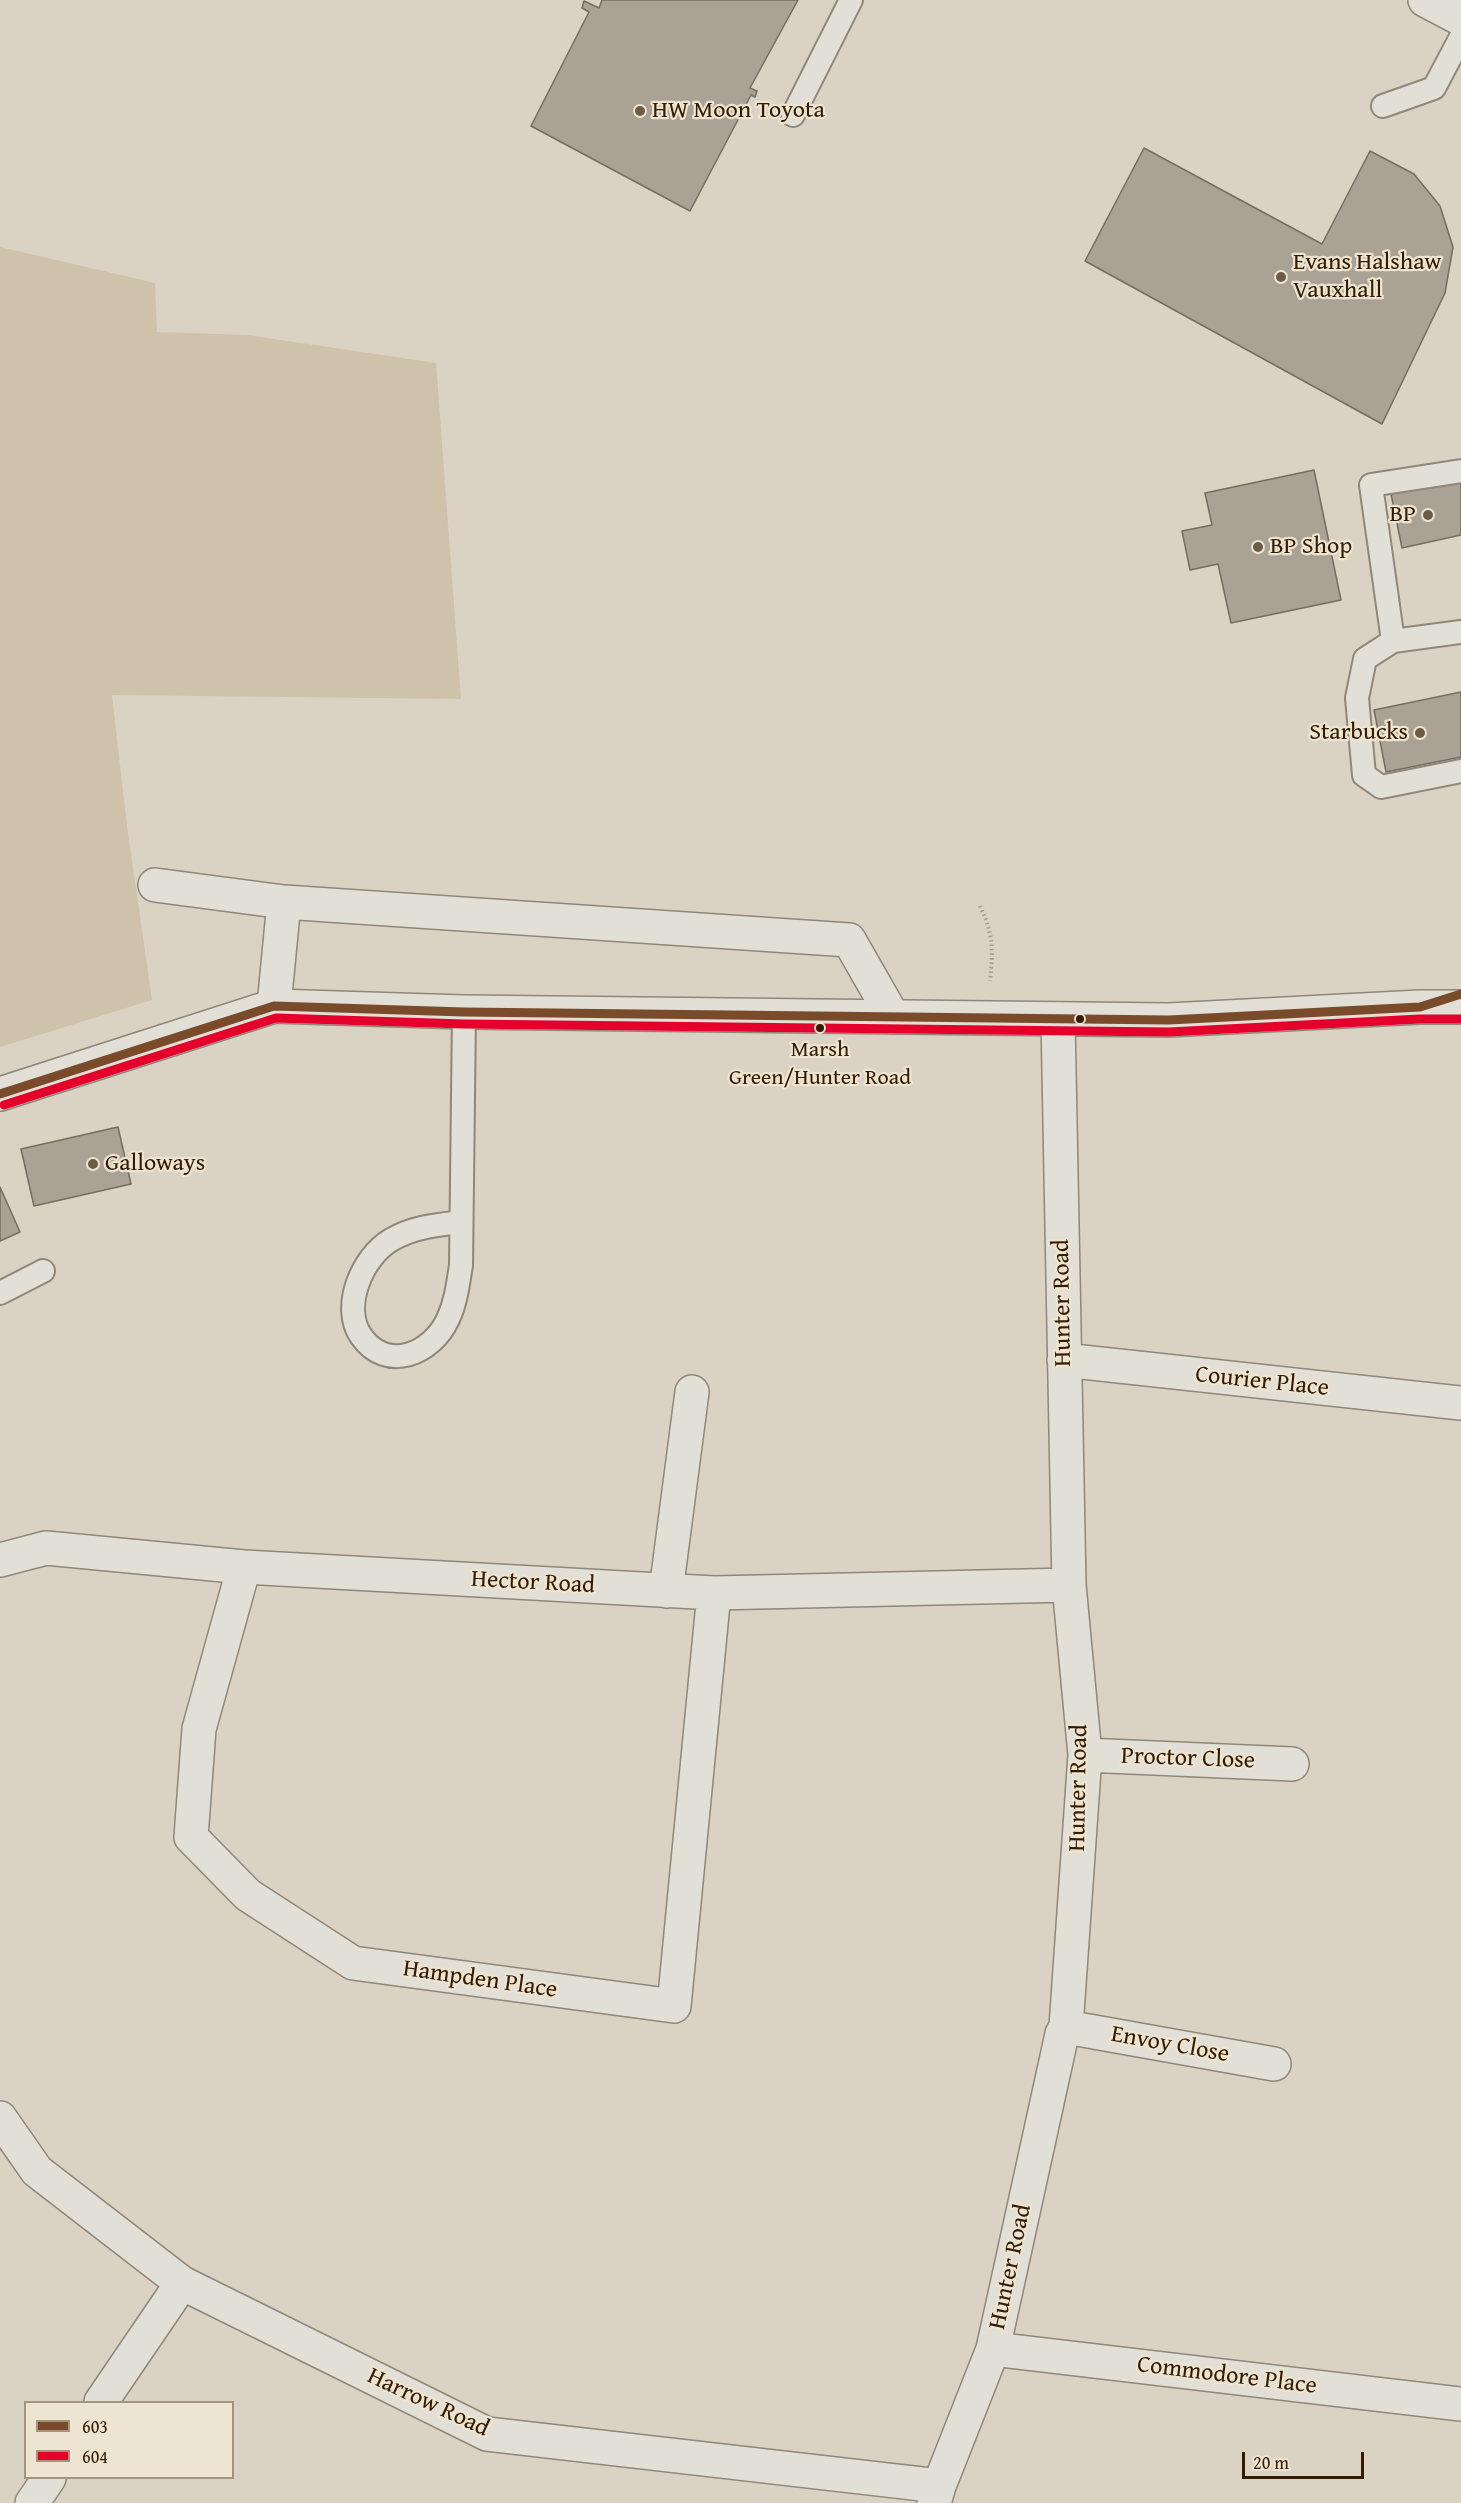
<!DOCTYPE html>
<style>
body{margin:0}
#map{position:relative;width:1461px;height:2503px;overflow:hidden;background:#dad2c2;font-family:"Gentium Book Plus",serif}
canvas{display:block}
.legend{position:absolute;left:24px;top:2401px;width:210px;height:78px;box-sizing:border-box;background:#ede4d1;border:2px solid #a3947e;margin:0;padding:8px 10px;list-style:none;font-size:18px;color:#341b02}
.legend li{display:flex;align-items:center;gap:12px;height:30px}
.legend b{width:30px;border:2px solid #a3947e}
.scale{position:absolute;left:1242px;top:2452px;width:122px;height:27px;box-sizing:border-box;border:3px solid #341b02;border-top:0;padding-left:8px;font-size:18px;line-height:21px;white-space:nowrap;color:#341b02;-webkit-text-stroke:4px #ede4d1;paint-order:stroke}
</style>
<div id="map">
<canvas width="1461" height="2503"></canvas>
<ul class="legend">
<li><b style="height:8px;background:#7a4b2a"></b>603</li>
<li><b style="height:8px;background:#e4002b"></b>604</li>
</ul>
<div class="scale">20 m</div>
</div>
<script>
const g = document.querySelector('canvas').getContext('2d');
g.lineJoin = 'round';
function fill(path, color) {
  g.fillStyle = color;
  g.fill(path, 'evenodd');
}
function trace(path, color, width, dash) {
  g.strokeStyle = color;
  g.lineWidth = width;
  g.lineCap = dash ? 'butt' : 'round';
  g.setLineDash(dash || []);
  g.stroke(path);
}
function drawText(font, color, halo, rows, align = 'center') {
  g.font = font + ' "Gentium Book Plus",serif';
  g.lineWidth = 4.5;
  g.setLineDash([]);
  g.textBaseline = 'middle';
  g.strokeStyle = halo;
  g.fillStyle = color;
  for (const [text, x, y, turn = 0] of rows) {
    g.save();
    g.translate(x, y);
    g.rotate((+turn || 0) * Math.PI / 180);
    g.textAlign = isNaN(turn) ? turn : align;
    if (halo) g.strokeText(text, 0, 0);
    g.fillText(text, 0, 0);
    g.restore();
  }
}
const green = new Path2D(`
 M 0,247 L 155,283 L 157,332 L 247,335 L 436,363 L 461,699 L 112,695 L 127,826 L 152,1000 L 0,1047 Z`);
const building = new Path2D(`
 M 602,0 L 798,0 L 750,88 L 757,91 L 755,97 L 751,95 L 690,211 L 531,126 L 589,12 L 582,8 L 584,1 L 599,8 Z
 M 1144,148 L 1322,244 L 1370,151 L 1414,174 L 1440,206 L 1453,247 L 1445,293 L 1382,424 L 1085,261 Z
 M 1314,470 L 1341,600 L 1231,623 L 1218,564 L 1190,570 L 1182,531 L 1212,525 L 1205,493 Z
 M 1461,479 L 1461,535 L 1402,548 L 1391,494 Z
 M 1461,692 L 1461,757 L 1386,772 L 1374,710 Z
 M 118,1127 L 131,1184 L 34,1206 L 21,1149 Z
 M 0,1187 L 20,1232 L 0,1241 Z`);
const path = new Path2D(`
 M 980,906 C 994,936 993,949 990,981`);
const service = new Path2D(`
 M 1383,106 L 1434,88 L 1461,37
 M 793,115 L 851,0
 M 1461,471 L 1371,485 L 1393,641 L 1461,632
 M 1393,641 L 1365,659 L 1357,698 L 1364,775 L 1381,787 L 1461,771
 M 461,1222 C 436,1225 413,1227 391,1240 C 362,1257 341,1307 361,1336 C 387,1373 432,1354 448,1319 C 456,1302 458,1284 461,1265 L 464,1012
 M 0,1293 L 43,1271`);
const minor = new Path2D(`
 M 155,885 L 284,902
 M 274,1006 L 284,902 L 849,940 L 893,1017
 M 1064,1360 L 1461,1403
 M 0,1560 L 46,1548 L 244,1567 L 714,1593 L 1069,1585
 M 244,1567 L 199,1729 L 191,1837 L 248,1895 L 353,1963 L 674,2006 L 714,1593
 M 666,1591 L 692,1392
 M 1085,1755 L 1292,1764
 M 1066,2027 L 1274,2064
 M 0,2118 L 37,2171 L 182,2283 L 487,2434 L 939,2486
 M 993,2349 L 1461,2404
 M 101,2402 L 182,2283
 M 32,2503 L 49,2478
 M 934,2503 L 939,2486 L 993,2349 L 1062,2034 L 1066,2027 L 1085,1755 L 1069,1585 L 1058,1019`);
const tertiary = new Path2D(`
 M 1425,0 L 1461,19
 M 0,1094 L 274,1006 L 464,1012 L 1169,1020 L 1420,1007 L 1461,1007`);
const bus1 = new Path2D(`
 M 0,1094 L 274,1006 L 464,1012 L 1169,1020 L 1420,1007 L 1461,994`);
const bus2 = new Path2D(`
 M 4,1105 L 276,1018 L 464,1024 L 1169,1032 L 1420,1019 L 1461,1019`);
const markers = [
 [640,111,6,"#6e5b45"],
 [1281,277,6,"#6e5b45"],
 [1428,515,6,"#6e5b45"],
 [1258,547,6,"#6e5b45"],
 [1420,733,6,"#6e5b45"],
 [1080,1019,5,"#341b02"],
 [820,1028,5,"#341b02"],
 [93,1164,6,"#6e5b45"]
];
const busNames = [
 ["Marsh",820,1050],
 ["Green/Hunter Road",820,1078]
];
const poiNames = [
 ["HW Moon Toyota",652,111],
 ["Evans Halshaw",1293,263],
 ["Vauxhall",1293,291],
 ["BP",1416,515,"right"],
 ["BP Shop",1270,547],
 ["Starbucks",1408,733,"right"],
 ["Galloways",105,1164]
];
const streetNames = [
 ["Hunter Road",1063,1303,-91],
 ["Courier Place",1262,1382,6],
 ["Hector Road",533,1583,3],
 ["Proctor Close",1188,1759,2],
 ["Hunter Road",1079,1788,-89],
 ["Hampden Place",480,1980,8],
 ["Envoy Close",1170,2045,10],
 ["Hunter Road",1011,2267,-78],
 ["Commodore Place",1227,2376,7],
 ["Harrow Road",428,2403,25]
];
fill(green, '#cfc2ab');
fill(building, '#a9a295');
trace(building, '#766d61', 1.5);
trace(service, '#8e877a', 26);
trace(minor, '#8e877a', 36);
trace(tertiary, '#8e877a', 36);
trace(path, '#a19c92', 4, [1.5, 3]);
trace(service, '#e2dfd6', 22);
trace(minor, '#e2dfd6', 33);
trace(tertiary, '#e2dfd6', 33);
trace(bus1, '#7a4b2a', 9);
trace(bus2, '#e4002b', 9);
for (const [x, y, r, color] of markers) {
  const dot = new Path2D();
  dot.arc(x, y, r, 0, 2 * Math.PI);
  g.fillStyle = color;
  g.fill(dot);
  trace(dot, '#ede4d1', 2);
}
drawText('22px', '#341b02', '#ede4d1', busNames);
drawText('24px', '#341b02', '#ede4d1', poiNames, 'left');
drawText('24px', '#341b02', '#ede4d1', streetNames);
</script>
